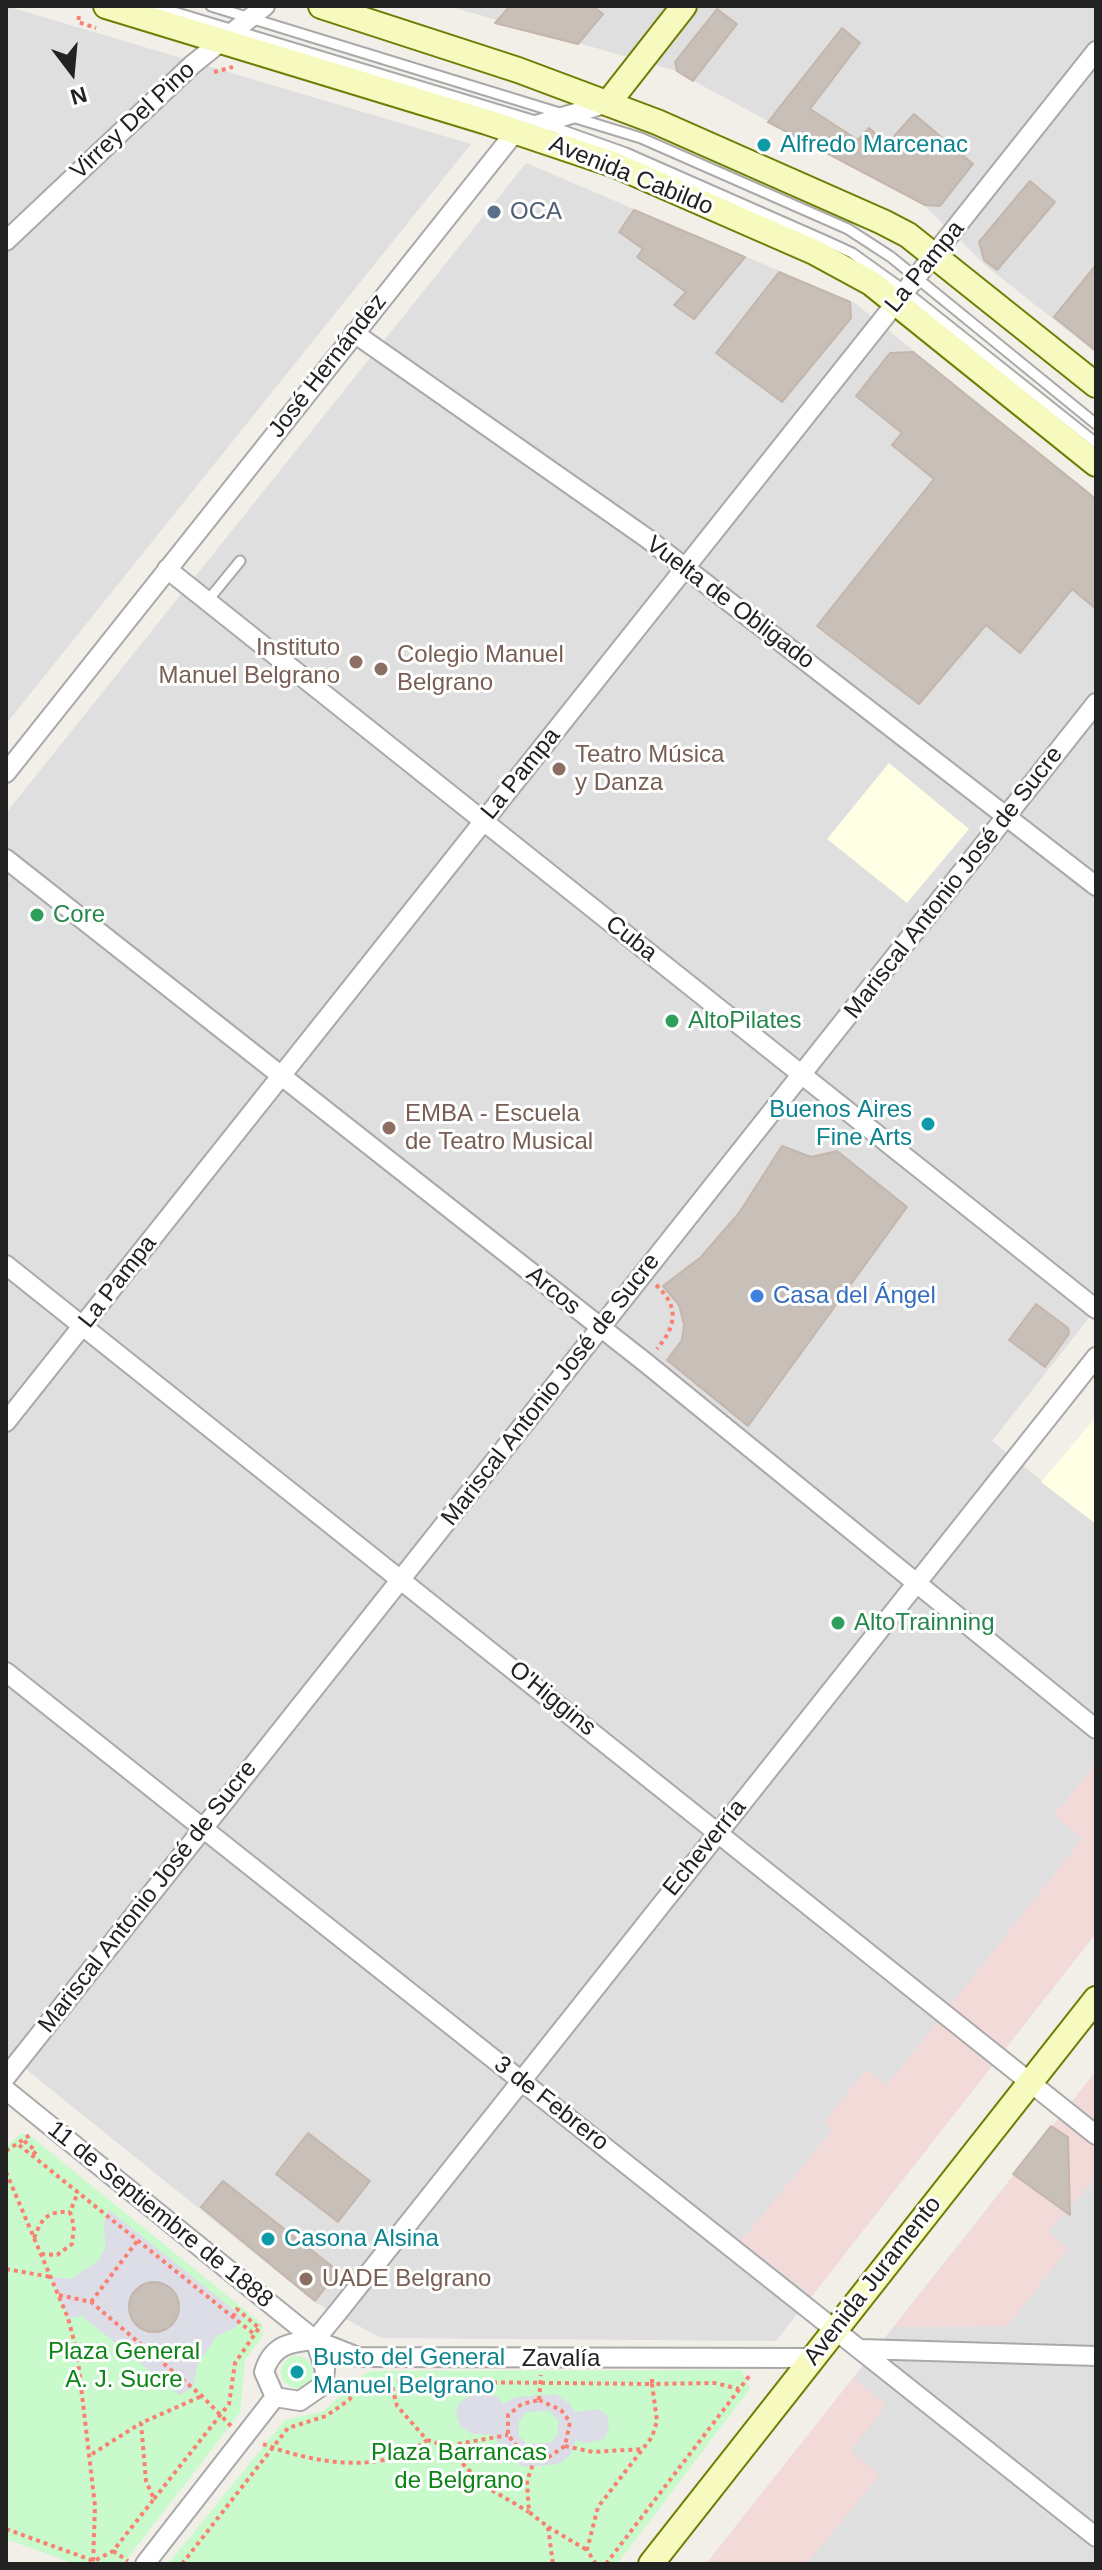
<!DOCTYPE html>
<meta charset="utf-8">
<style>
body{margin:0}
#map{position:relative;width:1102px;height:2570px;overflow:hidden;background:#f2efe9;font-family:Helvetica,sans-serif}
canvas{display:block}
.frame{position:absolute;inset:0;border:8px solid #222;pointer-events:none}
.north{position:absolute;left:32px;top:32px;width:80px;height:80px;-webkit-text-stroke:6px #fff;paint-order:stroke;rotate:164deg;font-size:22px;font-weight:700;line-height:32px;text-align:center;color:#222}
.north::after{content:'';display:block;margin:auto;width:28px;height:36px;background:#222;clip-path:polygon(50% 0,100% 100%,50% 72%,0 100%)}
</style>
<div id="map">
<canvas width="1102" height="2570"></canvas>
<div class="frame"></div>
<div class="north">N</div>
</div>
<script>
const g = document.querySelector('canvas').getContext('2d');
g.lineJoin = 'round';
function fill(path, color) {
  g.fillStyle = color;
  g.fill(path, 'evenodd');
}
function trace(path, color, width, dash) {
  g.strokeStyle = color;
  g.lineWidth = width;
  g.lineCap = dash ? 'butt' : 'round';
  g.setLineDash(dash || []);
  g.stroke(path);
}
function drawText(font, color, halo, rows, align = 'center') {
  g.font = font + ' Helvetica,sans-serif';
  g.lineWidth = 6;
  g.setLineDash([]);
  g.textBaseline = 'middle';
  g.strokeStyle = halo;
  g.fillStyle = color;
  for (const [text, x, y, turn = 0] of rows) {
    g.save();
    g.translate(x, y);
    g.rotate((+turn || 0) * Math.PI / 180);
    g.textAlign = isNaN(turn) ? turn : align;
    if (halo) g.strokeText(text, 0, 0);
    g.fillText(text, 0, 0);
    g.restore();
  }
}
const residential = new Path2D(`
 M 6,6 L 471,144 L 6,724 Z
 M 448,6 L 1096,6 L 1096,353 L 985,265 L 923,204 L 673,70 Z
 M 526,163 L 855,303 L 1096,499 L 1096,1309 L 992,1441 L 1096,1524 L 1096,1933 L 776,2341 L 381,2338 L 316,2303 L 6,2053 L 6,813 Z
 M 1096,2071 L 1096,2564 L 706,2564 L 853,2378 Z`);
const commercial = new Path2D(`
 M 1096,1763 L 1096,1933 L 812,2296 L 741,2241 L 832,2130 L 824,2122 L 866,2070 L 887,2085 L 1082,1839 L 1054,1815 Z
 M 1096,2071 L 1096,2177 L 1048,2232 L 1068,2249 L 1007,2326 L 894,2327 Z
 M 853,2378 L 886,2405 L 850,2451 L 880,2475 L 806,2564 L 706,2564 Z`);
const education = new Path2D(`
 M 889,763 L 969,829 L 907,903 L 827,839 Z
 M 1096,1417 L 1096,1524 L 1041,1482 Z`);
const park = new Path2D(`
 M 20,2134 L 28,2134 L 261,2323 L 263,2335 L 245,2360 L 240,2413 L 123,2564 L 75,2564 L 6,2539 L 6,2147 Z
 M281 2372a16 16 0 1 1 32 0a16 16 0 1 1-32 0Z
 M 742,2370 L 750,2389 L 617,2564 L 168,2564 L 285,2420 L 324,2411 L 363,2375 L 372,2371 Z`);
const plaza = new Path2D(`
 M 109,2210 L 244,2318 L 234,2328 L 217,2336 L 198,2363 L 192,2388 L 180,2395 L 82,2316 L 68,2318 L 51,2277 L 71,2279 L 99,2260 L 105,2248 L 104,2222 ZM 149,2281 L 168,2285 L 180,2301 L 176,2321 L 159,2332 L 140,2329 L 128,2312 L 132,2293 Z
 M 477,2394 L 496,2396 L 504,2404 L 516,2397 L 556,2394 L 570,2404 L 575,2412 L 598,2409 L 607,2415 L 609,2427 L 604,2439 L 585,2443 L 576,2440 L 571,2454 L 559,2464 L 524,2467 L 508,2457 L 493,2435 L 472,2434 L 460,2426 L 456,2414 L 458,2405 L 463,2399 ZM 549,2411 L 558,2420 L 558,2433 L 552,2442 L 527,2444 L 519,2436 L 519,2421 L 526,2412 Z`);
const building = new Path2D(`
 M 510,6 L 593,6 L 603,14 L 578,44 L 495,23 Z
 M 717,9 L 737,24 L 693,81 L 677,71 L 675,62 Z
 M 842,28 L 860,43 L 810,109 L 858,140 L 869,128 L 887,144 L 914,114 L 973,164 L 940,206 L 925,205 L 768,122 Z
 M 1030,181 L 1055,202 L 997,270 L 984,260 L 979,242 Z
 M 634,210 L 745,257 L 694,319 L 674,305 L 686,292 L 637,257 L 643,249 L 619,232 Z
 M 1096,265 L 1096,351 L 1054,317 Z
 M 779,272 L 850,302 L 851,318 L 782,402 L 716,353 Z
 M 913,352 L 1096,499 L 1096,609 L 1072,589 L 1020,653 L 986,625 L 919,704 L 817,626 L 934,479 L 892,445 L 902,433 L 856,396 L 890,353 Z
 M 782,1146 L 811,1157 L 837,1151 L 907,1207 L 748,1426 L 667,1360 L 682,1340 L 684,1324 L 679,1305 L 663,1286 L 701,1257 L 739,1213 Z
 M 1036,1304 L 1068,1328 L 1069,1334 L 1045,1367 L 1009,1340 Z
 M 1051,2126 L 1068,2137 L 1070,2215 L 1013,2174 Z
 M 308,2133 L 370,2181 L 338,2222 L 276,2174 Z
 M 223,2181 L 338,2271 L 315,2301 L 201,2207 Z
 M129 2307a25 25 0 1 1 50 0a25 25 0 1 1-50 0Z`);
const path = new Path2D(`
 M 79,16 L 78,22 L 96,28
 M 214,72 L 233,67
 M 656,1285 C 680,1307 676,1326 657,1349
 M 24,2141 L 36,2151 L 33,2155
 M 19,2145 L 254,2334
 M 6,2151 L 30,2135
 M 6,2172 L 68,2318 L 77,2352 L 95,2506 L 93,2564
 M 34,2238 C 42,2218 47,2211 70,2212
 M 41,2254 L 57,2255 L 72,2244 L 74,2226 L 70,2212 L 78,2192
 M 6,2269 L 51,2277
 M 59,2295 L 91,2302 L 202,2396 L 231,2426
 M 91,2302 L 138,2240
 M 233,2317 L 237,2309 L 259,2328
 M 365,2381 L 652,2384 L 652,2377
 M 539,2400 L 561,2410 L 570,2422 L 565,2446 L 546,2459 L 524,2455 L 508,2435 L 508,2415 L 522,2404 Z
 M 539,2400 L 541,2375
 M 427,2440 L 446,2446 L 508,2435
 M 263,2444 C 313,2463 383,2476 427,2440 L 397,2406 L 391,2383
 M 446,2446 L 483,2485 L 529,2512
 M 565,2446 L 593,2452 L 643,2449
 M 92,2454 L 141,2423
 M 535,2458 L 527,2481 L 529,2512 L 548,2527 L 553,2564
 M 154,2499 L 229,2404 L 235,2363 L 261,2325
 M 548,2527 L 587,2550
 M 6,2529 L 94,2561 L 113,2551 L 154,2499 L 146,2481 L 141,2423 L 202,2396
 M 113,2551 L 128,2561
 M 182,2564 L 288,2428 L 326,2416 L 349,2400 L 365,2379
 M 596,2564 L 587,2550 L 598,2507 L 652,2437 L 657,2421 L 652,2384 L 715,2383 L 739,2389
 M 606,2564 L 750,2375`);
const lane = new Path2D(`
 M 154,6 L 542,123 L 626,153 L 826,241 L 852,253 L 905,291 L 1096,443
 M 211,6 L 641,138 L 848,229 L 891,257 L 1096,424
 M 209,599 L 240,561`);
const street = new Path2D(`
 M 6,241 L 192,65 L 265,6
 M 354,333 L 648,539 L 1096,886
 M 167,569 L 1096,1309
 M 6,773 L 516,131 L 608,103
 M 6,859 L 646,1363 L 1096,1729
 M 6,1265 L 1096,2135
 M 6,1422 L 1096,51
 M 6,1672 L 1096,2537
 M 6,2077 L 1096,703
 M 6,2090 L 315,2340 L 358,2357 L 811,2358
 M 315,2340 L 325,2370 L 323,2385 L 300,2401 L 275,2397 L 264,2372 C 272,2345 290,2342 315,2340 L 338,2312 L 1096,1357
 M 860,2349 L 1096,2356
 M 145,2564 L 275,2397`);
const secondary = new Path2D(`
 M 106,6 L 487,122 L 615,165 L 814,252 L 871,283 L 1096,464
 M 321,6 L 518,70 L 657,122 L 883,222 L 908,235 L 1096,385
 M 608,103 L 684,6
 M 651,2564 L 1096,1999`);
const markers = [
 [764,145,8,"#0f9aa8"],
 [494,212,8,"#5c6f8a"],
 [356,662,8,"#8d6e63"],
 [381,669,8,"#8d6e63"],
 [559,769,8,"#8d6e63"],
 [37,915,8,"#2e9e5b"],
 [672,1021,8,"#2e9e5b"],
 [928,1124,8,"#0f9aa8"],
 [389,1128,8,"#8d6e63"],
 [757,1296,8,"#3f7fe0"],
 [838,1623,8,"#2e9e5b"],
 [268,2239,8,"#0f9aa8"],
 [306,2279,8,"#8d6e63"],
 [297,2372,8,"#0f9aa8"]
];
const streetNames = [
 ["Virrey Del Pino",133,121,-43],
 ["Avenida Cabildo",631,176,22],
 ["La Pampa",925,267,-51],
 ["José Hernández",328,366,-52],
 ["Vuelta de Obligado",730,603,37],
 ["La Pampa",521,774,-51],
 ["Mariscal Antonio José de Sucre",954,883,-52],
 ["Cuba",631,939,38],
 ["La Pampa",118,1282,-52],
 ["Arcos",553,1291,39],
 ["Mariscal Antonio José de Sucre",551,1390,-52],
 ["O'Higgins",552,1699,39],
 ["Echeverría",705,1848,-51],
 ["Mariscal Antonio José de Sucre",148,1897,-52],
 ["3 de Febrero",551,2104,38],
 ["11 de Septiembre de 1888",160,2215,39],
 ["Avenida Juramento",873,2281,-52],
 ["Zavalía",561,2359]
];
const cultureNames = [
 ["Alfredo Marcenac",780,145],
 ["Buenos Aires",912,1110,"right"],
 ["Fine Arts",912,1138,"right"],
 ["Casona Alsina",284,2239],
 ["Busto del General",313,2358],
 ["Manuel Belgrano",313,2386]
];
const serviceNames = [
 ["OCA",510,212]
];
const educationNames = [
 ["Instituto",340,648,"right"],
 ["Manuel Belgrano",340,676,"right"],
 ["Colegio Manuel",397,655],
 ["Belgrano",397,683],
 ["Teatro Música",575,755],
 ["y Danza",575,783],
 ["EMBA - Escuela",405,1114],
 ["de Teatro Musical",405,1142],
 ["UADE Belgrano",322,2279]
];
const leisureNames = [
 ["Core",53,915],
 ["AltoPilates",688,1021],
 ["AltoTrainning",854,1623]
];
const shopNames = [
 ["Casa del Ángel",773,1296]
];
const parkNames = [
 ["Plaza General",124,2352],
 ["A. J. Sucre",124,2380],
 ["Plaza Barrancas",459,2453],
 ["de Belgrano",459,2481]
];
fill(residential, '#e0dfdf');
fill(commercial, '#f2dad9');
fill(education, '#ffffe5');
fill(park, '#c8facc');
fill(plaza, '#dddde8');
fill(building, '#c7bfb8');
trace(building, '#c4b6ab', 2);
trace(lane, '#a9a9a9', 13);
trace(street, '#a9a9a9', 22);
trace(secondary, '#707d05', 28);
trace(path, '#fa8072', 4, [4, 4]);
trace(lane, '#fff', 9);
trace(street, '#fff', 18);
trace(secondary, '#f7fabf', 24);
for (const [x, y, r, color] of markers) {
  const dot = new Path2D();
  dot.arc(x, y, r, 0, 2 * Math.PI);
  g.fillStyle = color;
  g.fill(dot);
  trace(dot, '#fff', 3);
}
drawText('24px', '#222', '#fff', streetNames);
drawText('24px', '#0d838f', '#fff', cultureNames, 'left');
drawText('24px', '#4e5e75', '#fff', serviceNames, 'left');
drawText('24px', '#785e54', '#fff', educationNames, 'left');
drawText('24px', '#27864d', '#fff', leisureNames, 'left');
drawText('24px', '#366cbe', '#fff', shopNames, 'left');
drawText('24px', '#0c8416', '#fff', parkNames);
</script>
